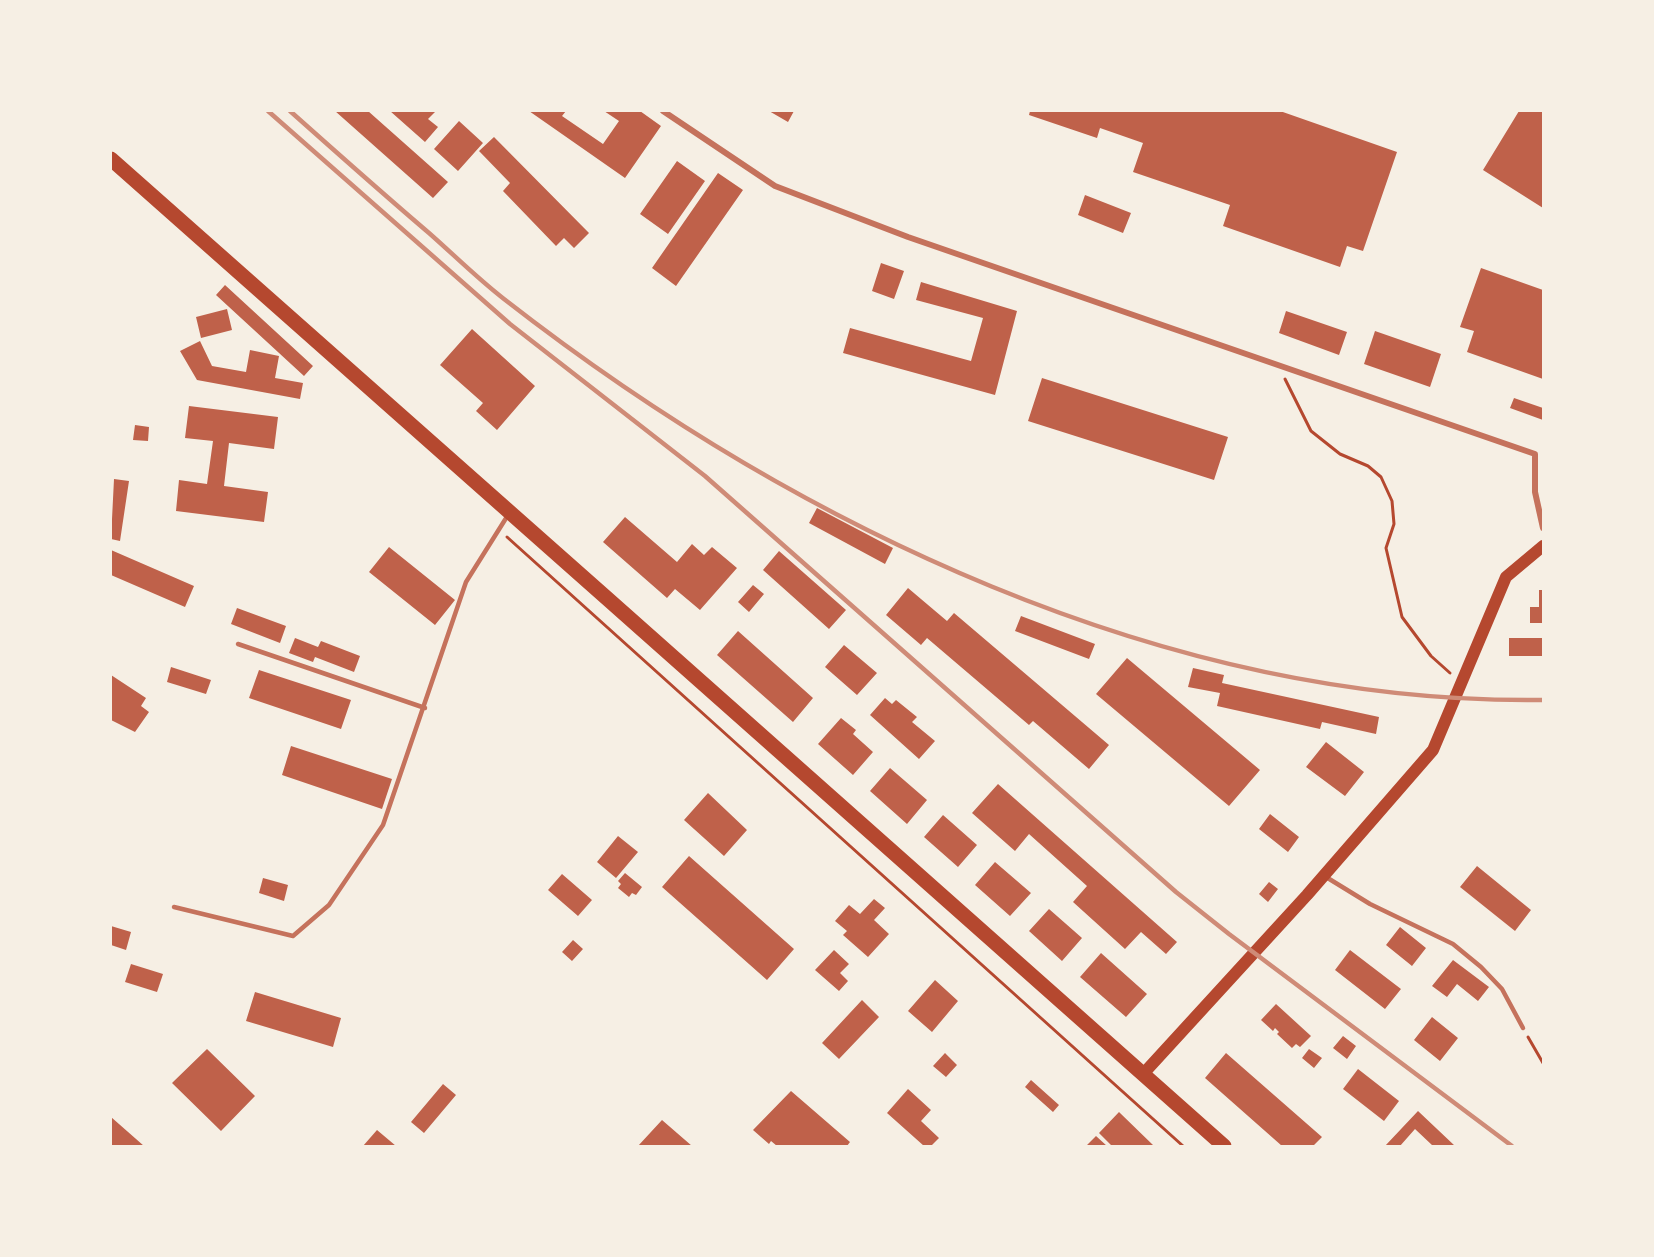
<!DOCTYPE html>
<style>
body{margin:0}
#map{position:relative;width:1654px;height:1257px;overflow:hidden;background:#f6efe4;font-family:Mulish,sans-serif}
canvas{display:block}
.frame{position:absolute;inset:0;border:112px solid #f6efe4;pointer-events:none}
</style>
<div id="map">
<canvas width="1654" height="1257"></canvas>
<div class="frame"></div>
</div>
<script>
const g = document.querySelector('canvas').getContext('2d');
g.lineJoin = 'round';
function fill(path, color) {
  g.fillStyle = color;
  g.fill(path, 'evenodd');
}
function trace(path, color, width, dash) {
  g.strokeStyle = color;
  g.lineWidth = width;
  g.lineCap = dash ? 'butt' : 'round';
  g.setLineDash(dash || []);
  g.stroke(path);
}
const building = new Path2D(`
 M 335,111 L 368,111 L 448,182 L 433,198 Z
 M 390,111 L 436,111 L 428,119 L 438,127 L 425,142 Z
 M 529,111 L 566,111 L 562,116 L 603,144 L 619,121 L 604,111 L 640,111 L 661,126 L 625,178 Z
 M 769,111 L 794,111 L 788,122 Z
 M 1030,111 L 1280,111 L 1397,152 L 1363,251 L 1347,246 L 1340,267 L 1223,226 L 1230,205 L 1133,172 L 1143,143 L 1100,128 L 1097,138 L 1029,115 Z
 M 1519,111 L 1543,111 L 1543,208 L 1483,170 Z
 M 459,121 L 483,143 L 458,171 L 434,149 Z
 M 494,137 L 589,233 L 574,248 L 564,238 L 556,246 L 503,191 L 510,183 L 479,151 Z
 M 677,161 L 705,181 L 668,234 L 640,214 Z
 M 718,173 L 743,190 L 676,286 L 652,268 Z
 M 1085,195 L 1131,213 L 1123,233 L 1078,215 Z
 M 881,263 L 904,271 L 894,299 L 872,291 Z
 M 1481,268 L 1543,290 L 1543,379 L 1467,352 L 1474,331 L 1460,327 Z
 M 921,282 L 1017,311 L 995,395 L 843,353 L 850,328 L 971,361 L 983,318 L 916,300 Z
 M 225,285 L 313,366 L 304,376 L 216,295 Z
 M 227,309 L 232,330 L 201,338 L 196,317 Z
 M 1286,311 L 1347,332 L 1339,355 L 1279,333 Z
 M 472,329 L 535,386 L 497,430 L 476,411 L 483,403 L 440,365 Z
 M 1375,331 L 1441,354 L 1430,387 L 1364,364 Z
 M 200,341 L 212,366 L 246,372 L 250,350 L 279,356 L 275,378 L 303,383 L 300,399 L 197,380 L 180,351 Z
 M 1042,378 L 1228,437 L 1214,480 L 1028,421 Z
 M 1514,398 L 1543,408 L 1543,420 L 1510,408 Z
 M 189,406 L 278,417 L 274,449 L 229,443 L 224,486 L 268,492 L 264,522 L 176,511 L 179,480 L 207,484 L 213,441 L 185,438 Z
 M 135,425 L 149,427 L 148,441 L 133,440 Z
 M 114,479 L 129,481 L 120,541 L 111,539 Z
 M 817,508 L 893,548 L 885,564 L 809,523 Z
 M 625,517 L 677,562 L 692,544 L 704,555 L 712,547 L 737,568 L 700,610 L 675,589 L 667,598 L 603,542 Z
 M 389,547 L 455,600 L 435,625 L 369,572 Z
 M 111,550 L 194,586 L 185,607 L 111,575 Z
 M 779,551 L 846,610 L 829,629 L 763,570 Z
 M 753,585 L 764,594 L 749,612 L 738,602 Z
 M 908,588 L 947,621 L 954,613 L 1109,745 L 1089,769 L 1033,721 L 1029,725 L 927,638 L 921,645 L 886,615 Z
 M 1539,590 L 1543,590 L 1543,623 L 1530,623 L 1530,607 L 1539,607 Z
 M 237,608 L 286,626 L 280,643 L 231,624 Z
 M 1021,616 L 1095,644 L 1089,659 L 1015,631 Z
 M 738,631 L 813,698 L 793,722 L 717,655 Z
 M 295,638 L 318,647 L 321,641 L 360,656 L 354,672 L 315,657 L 313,662 L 289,653 Z
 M 1509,638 L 1543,638 L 1543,656 L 1509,656 Z
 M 844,645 L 877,673 L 857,695 L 825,667 Z
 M 1127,658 L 1260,770 L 1229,806 L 1096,694 Z
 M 171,667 L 211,680 L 206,694 L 167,682 Z
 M 1193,668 L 1224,675 L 1222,683 L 1379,717 L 1376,734 L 1322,722 L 1320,729 L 1217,706 L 1220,693 L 1188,687 Z
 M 259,670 L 351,700 L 341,729 L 249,698 Z
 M 111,675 L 146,698 L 141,706 L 149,712 L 135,732 L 111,720 Z
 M 885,698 L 892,704 L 896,700 L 917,717 L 912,722 L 935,741 L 919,759 L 870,715 Z
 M 841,718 L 856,730 L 853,734 L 873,752 L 853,775 L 818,744 Z
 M 1326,742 L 1364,772 L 1345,796 L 1306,767 Z
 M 291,746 L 392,779 L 382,809 L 282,775 Z
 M 890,768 L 927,800 L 907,824 L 870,791 Z
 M 998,784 L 1177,942 L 1166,954 L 1141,932 L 1125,949 L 1073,902 L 1087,886 L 1029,834 L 1015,851 L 972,813 Z
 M 708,793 L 747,830 L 724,856 L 684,820 Z
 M 1270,814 L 1299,837 L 1288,852 L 1259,829 Z
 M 943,815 L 977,845 L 958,867 L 924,837 Z
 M 618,836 L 638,852 L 616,878 L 597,862 Z
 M 689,856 L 794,949 L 767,980 L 662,887 Z
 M 995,862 L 1031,893 L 1010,916 L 975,885 Z
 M 1477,866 L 1531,910 L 1515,931 L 1460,887 Z
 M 625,873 L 642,887 L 636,895 L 632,893 L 629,897 L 618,888 L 621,884 L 618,881 Z
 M 562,874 L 592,900 L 578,916 L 548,890 Z
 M 263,878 L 288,885 L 284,901 L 259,893 Z
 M 1269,882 L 1278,889 L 1268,902 L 1259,894 Z
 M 874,899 L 885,908 L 874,920 L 889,934 L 868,957 L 843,935 L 847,931 L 835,921 L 849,905 L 860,914 Z
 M 1049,909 L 1082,938 L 1062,961 L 1029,931 Z
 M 111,926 L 131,932 L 126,950 L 111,945 Z
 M 1400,927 L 1426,948 L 1412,966 L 1386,945 Z
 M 573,940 L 583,949 L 572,961 L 562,952 Z
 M 834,950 L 849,964 L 840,973 L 848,981 L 839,991 L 815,970 Z
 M 1350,950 L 1401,989 L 1385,1009 L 1335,970 Z
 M 1101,953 L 1147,994 L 1126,1017 L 1080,977 Z
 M 1453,960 L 1489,987 L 1478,1001 L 1457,984 L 1447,997 L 1432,986 Z
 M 131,964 L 163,974 L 157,992 L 125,982 Z
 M 935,980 L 958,1001 L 932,1032 L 908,1011 Z
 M 255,992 L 341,1018 L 333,1047 L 246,1021 Z
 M 862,1000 L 879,1017 L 839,1059 L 822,1043 Z
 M 1276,1004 L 1311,1036 L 1300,1047 L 1296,1044 L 1292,1048 L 1277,1034 L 1279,1032 L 1275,1028 L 1273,1031 L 1261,1020 Z
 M 1432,1017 L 1458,1038 L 1440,1061 L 1414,1040 Z
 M 1343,1036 L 1356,1046 L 1347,1059 L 1333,1048 Z
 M 207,1049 L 255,1096 L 221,1131 L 172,1083 Z
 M 1309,1049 L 1322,1058 L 1314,1068 L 1302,1058 Z
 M 945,1053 L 957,1065 L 946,1077 L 933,1066 Z
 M 1226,1053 L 1322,1137 L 1313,1146 L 1282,1146 L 1205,1078 Z
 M 1358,1069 L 1399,1101 L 1384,1121 L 1343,1089 Z
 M 1031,1080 L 1059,1105 L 1053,1112 L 1025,1087 Z
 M 443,1084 L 456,1095 L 424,1133 L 411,1122 Z
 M 908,1089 L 931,1110 L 921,1121 L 939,1138 L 931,1146 L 924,1146 L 887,1113 Z
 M 791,1091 L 850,1142 L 847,1146 L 777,1146 L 771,1141 L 769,1144 L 753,1130 Z
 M 1418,1111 L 1455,1146 L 1433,1146 L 1415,1129 L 1400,1146 L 1385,1146 Z
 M 1119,1112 L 1154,1146 L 1112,1146 L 1099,1133 Z
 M 111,1117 L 144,1146 L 111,1146 Z
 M 662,1120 L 692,1146 L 638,1146 Z
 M 377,1130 L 396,1146 L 363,1146 Z
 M 1096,1136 L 1107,1146 L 1086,1146 Z`);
const path = new Path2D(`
 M 1285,379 L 1311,431 L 1340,454 L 1368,466 L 1381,477 L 1392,501 L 1394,524 L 1386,548 L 1402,617 L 1431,656 L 1450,673
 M 507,537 L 1183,1146
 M 1528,1037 L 1543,1063`);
const service = new Path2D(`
 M 238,644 L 425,708
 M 1326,877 L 1370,904 L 1453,944 L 1481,967 L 1502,989 L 1523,1028
 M 174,907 L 293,936 L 329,905 L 383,825 L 466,582 L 508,515`);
const minor = new Path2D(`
 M 663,111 L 775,186 L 908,237 L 1535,454 L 1535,492 L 1543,528`);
const secondary = new Path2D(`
 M 1144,1073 L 1307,895 L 1433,750 L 1506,577 L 1543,546`);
const primary = new Path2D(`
 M 111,159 C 481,489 855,815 1224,1146`);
const rail = new Path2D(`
 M 268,111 L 510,324 L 705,476 L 1176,892 L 1229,934 L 1512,1146
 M 290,111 C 336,152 382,193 429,233 C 454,255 478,279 504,299 C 795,526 1167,705 1543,700`);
fill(building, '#bf614a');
trace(path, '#b5482f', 3);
trace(service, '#c5725c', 4.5);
trace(minor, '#c5725c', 6);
trace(secondary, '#b5482f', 12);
trace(primary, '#b5482f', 15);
trace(rail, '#cf8b77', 4.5);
</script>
